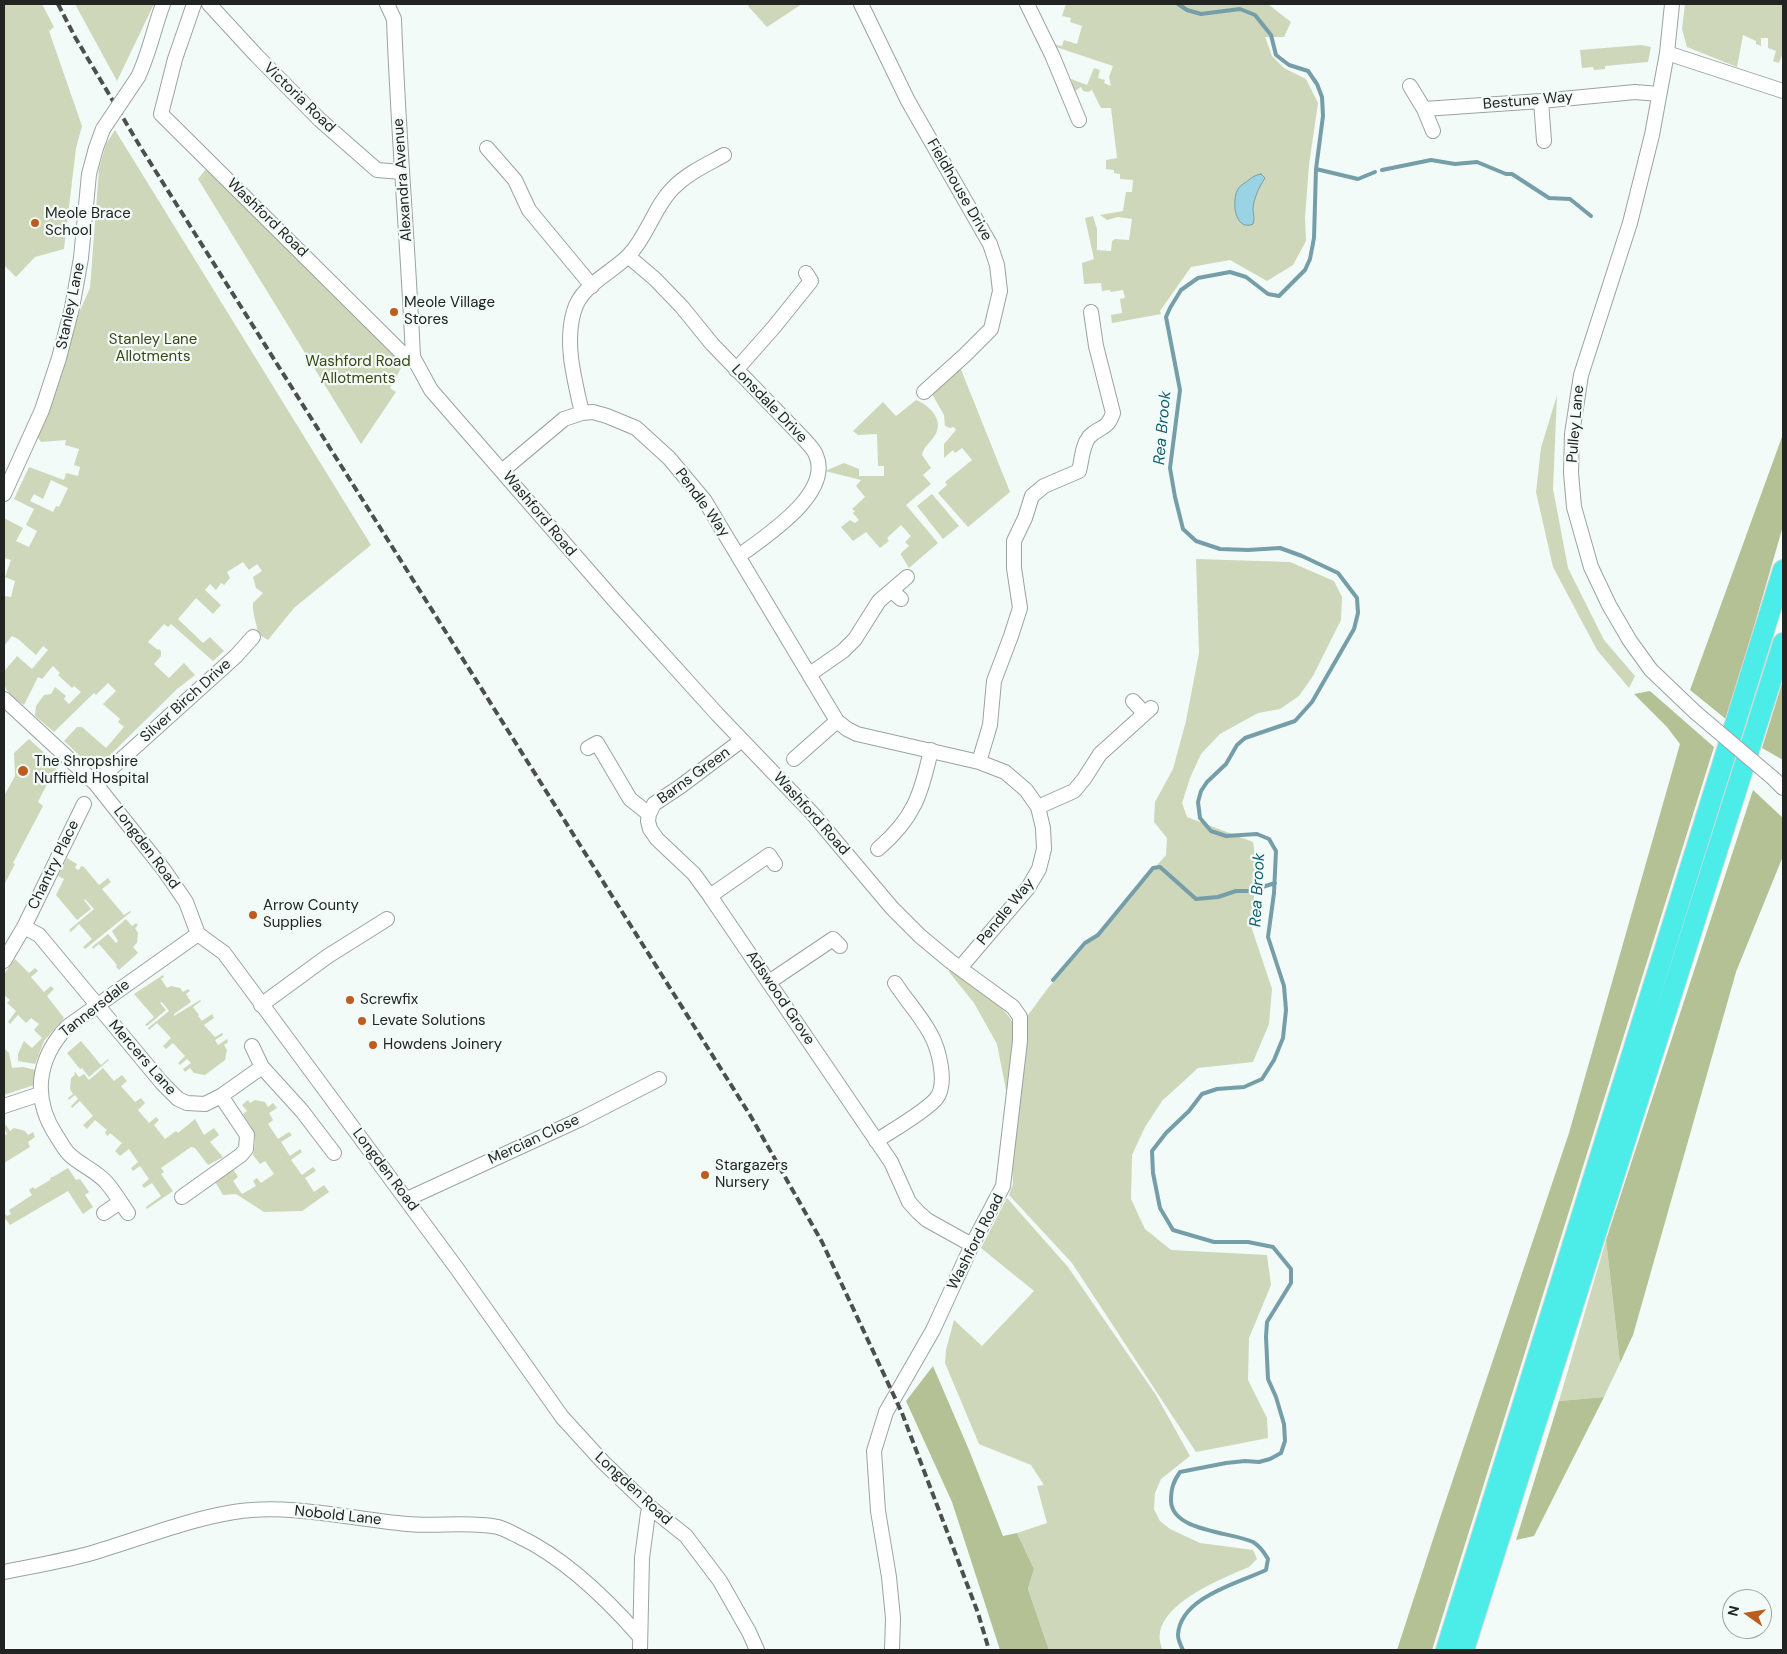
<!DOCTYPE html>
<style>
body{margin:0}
#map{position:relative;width:1787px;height:1654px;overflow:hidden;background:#f2fbf7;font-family:"DM Sans",sans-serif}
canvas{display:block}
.frame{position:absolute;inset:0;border:5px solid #212422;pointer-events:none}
.north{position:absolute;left:1722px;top:1589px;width:50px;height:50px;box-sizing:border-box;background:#f2fbf7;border:1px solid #9ea5a2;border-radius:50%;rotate:283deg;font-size:14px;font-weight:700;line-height:20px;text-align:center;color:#212422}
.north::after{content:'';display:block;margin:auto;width:18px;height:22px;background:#bd5c1d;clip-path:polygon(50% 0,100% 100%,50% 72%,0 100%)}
</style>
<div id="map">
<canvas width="1787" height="1654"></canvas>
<div class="frame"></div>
<div class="north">N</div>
</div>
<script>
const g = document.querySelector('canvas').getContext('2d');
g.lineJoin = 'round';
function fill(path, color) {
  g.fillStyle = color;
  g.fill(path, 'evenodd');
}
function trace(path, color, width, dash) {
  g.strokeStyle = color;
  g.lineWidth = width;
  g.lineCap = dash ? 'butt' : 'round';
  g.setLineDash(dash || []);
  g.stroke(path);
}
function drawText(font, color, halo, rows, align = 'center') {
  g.font = font + ' "DM Sans",sans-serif';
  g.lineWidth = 4.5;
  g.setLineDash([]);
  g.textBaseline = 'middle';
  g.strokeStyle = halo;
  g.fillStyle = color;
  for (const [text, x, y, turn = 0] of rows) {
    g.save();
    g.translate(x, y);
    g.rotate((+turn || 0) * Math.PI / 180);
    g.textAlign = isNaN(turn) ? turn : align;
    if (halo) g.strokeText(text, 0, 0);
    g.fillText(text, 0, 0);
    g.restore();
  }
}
const green = new Path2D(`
 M 4,4 L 42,4 L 54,27 L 49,31 L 82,126 L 76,148 L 64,249 L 35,257 L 16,277 L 4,265 Z
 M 75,4 L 154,4 L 117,81 Z
 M 750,4 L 802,4 L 767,27 L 748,6 Z
 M 1066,4 L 1268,4 L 1291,22 L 1284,37 L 1265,37 L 1272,56 L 1284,68 L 1306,79 L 1318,103 L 1309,165 L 1305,218 L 1306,241 L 1293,265 L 1267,281 L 1230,260 L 1191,267 L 1160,311 L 1161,314 L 1112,323 L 1111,315 L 1122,313 L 1120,299 L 1125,298 L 1123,290 L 1111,292 L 1110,290 L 1102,291 L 1101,283 L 1084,284 L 1082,263 L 1094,259 L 1085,218 L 1093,216 L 1097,229 L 1097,250 L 1111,251 L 1112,241 L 1115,239 L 1129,240 L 1132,219 L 1118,217 L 1107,220 L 1100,215 L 1123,211 L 1126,192 L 1132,192 L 1133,180 L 1120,179 L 1120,174 L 1114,173 L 1114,170 L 1106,169 L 1106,160 L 1117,158 L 1111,108 L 1101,108 L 1092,90 L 1088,92 L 1083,91 L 1081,87 L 1075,91 L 1071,79 L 1087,85 L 1094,68 L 1100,70 L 1098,78 L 1105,80 L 1104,83 L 1111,86 L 1109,77 L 1113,66 L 1053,46 L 1052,44 L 1062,46 L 1064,40 L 1077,44 L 1082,26 L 1070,22 L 1071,18 L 1062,16 Z
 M 1685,4 L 1783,4 L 1783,53 L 1779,63 L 1773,61 L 1776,51 L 1768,48 L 1768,38 L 1761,38 L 1761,46 L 1756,44 L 1756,41 L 1743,35 L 1737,67 L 1687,47 L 1682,29 Z
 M 1641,45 L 1651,47 L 1648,62 L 1605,66 L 1605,69 L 1594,70 L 1593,67 L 1582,68 L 1580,50 Z
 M 115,130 L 371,545 L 294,608 L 268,640 L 258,634 C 257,623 252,614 253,603 L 263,593 L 256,588 L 253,577 L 262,571 L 257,564 L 249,570 L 243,562 L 227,572 L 230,578 L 224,585 L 221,583 L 216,590 L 210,584 L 205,590 L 221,605 L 213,614 L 196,598 L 178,619 L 203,643 L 210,637 L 224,651 L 213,661 L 171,624 L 168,627 L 164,624 L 148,642 L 158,650 L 159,649 L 161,651 L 161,656 L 154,664 L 169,678 L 184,663 L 195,675 L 177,689 L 95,770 L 64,741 L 77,727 L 82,727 L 106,748 L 124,727 L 118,722 L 120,719 L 103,704 L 116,691 L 108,683 L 96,695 L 94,693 L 54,732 L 35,716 L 36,706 L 44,695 L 51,694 L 55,687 L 66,696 L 64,699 L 69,704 L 81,692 L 74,686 L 72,688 L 58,675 L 60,673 L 53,666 L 42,679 L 38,677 L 24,705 C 13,698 0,688 4,673 C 6,667 13,662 17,656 L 32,669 L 48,650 L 43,646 L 36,655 L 18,639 L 12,636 L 4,646 L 4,596 L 11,597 L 15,581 L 5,577 L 11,560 L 4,558 L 5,541 L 4,540 L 4,518 L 23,528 L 16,541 L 29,547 L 37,531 L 26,525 L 34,509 L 14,499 L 29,467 L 64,480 L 66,473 L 78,476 L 80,467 L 74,465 L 79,449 L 65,445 L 66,440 L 41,442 L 36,435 L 75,322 L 90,288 L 99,169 L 106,144 ZM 51,480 L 68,488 L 59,507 L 56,506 L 53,512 L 30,501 L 34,494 L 43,499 Z
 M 206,169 L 404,363 L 390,388 L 396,392 L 361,444 L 198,179 Z
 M 960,367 L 1010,492 L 968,527 L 938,493 L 947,485 L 945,482 L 972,460 L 962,448 L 955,453 L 953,450 L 944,458 L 944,444 L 956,430 L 954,427 L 950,428 L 945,426 L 944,415 L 932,394 Z
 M 1557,395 L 1553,489 L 1568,568 L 1604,640 L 1635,676 L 1629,688 L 1597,650 L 1553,567 L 1536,492 L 1541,448 Z
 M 916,400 C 927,404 942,417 937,431 C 934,440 924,445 922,455 L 931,468 L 923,475 L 931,484 L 906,505 L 938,543 L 909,568 L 901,555 L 901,553 L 909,546 L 905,542 L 911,536 L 901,525 L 887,538 L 889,541 L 880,548 L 866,532 L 853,541 L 841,527 L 850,520 L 855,523 L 859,520 L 853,513 L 855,511 L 852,509 L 865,497 L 856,486 L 861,480 L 825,471 L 844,463 L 859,469 L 859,476 L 884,476 L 884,466 L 878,466 L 877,434 L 858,435 L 853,431 L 883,402 L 896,416 Z
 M 932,494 L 959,526 L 943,539 L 917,506 Z
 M 1196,559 L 1290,562 L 1334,581 L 1342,597 L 1341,620 L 1313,676 L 1299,696 L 1280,709 L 1258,713 L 1220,734 L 1201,754 L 1190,778 L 1182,803 L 1187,817 L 1253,842 L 1257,869 L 1251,926 L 1272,989 L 1269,1024 L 1253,1062 L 1198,1068 L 1162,1101 L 1145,1127 L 1132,1155 L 1131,1199 L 1145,1229 L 1171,1250 L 1267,1255 L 1271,1285 L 1249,1338 L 1248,1380 L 1267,1418 L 1268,1438 L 1196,1452 L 1072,1263 L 1009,1195 L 1013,1184 L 1012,1155 L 1028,1015 L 1048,988 L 1166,855 L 1167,838 L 1154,822 L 1155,802 L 1173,769 L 1186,721 L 1199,653 Z
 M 29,739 L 49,757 L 61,777 L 59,782 L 50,778 L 38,802 L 43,806 L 13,863 L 15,864 L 4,885 L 4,796 L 15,776 L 14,753 Z
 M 67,858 L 77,864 L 75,868 L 79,870 L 81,866 L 84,867 L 99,885 L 108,878 L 111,882 L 102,889 L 124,915 L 130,911 L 131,912 L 85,949 L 83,947 L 92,939 L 79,924 L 71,932 L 69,930 L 94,909 L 85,899 L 84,900 L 91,909 L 77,920 L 56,895 L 64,879 L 58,876 Z
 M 126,919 L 132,926 L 136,923 L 138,925 L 135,928 L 138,933 L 137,943 L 133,947 L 138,953 L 119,970 L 116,967 L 117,965 L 99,944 L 93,949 L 92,947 L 108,934 L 116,943 L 118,941 L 112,931 Z
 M 15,959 L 29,973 L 35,968 L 38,971 L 31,977 L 44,992 L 51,986 L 54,989 L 47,996 L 64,1018 L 44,1041 L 35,1064 L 18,1061 L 18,1054 L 24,1041 L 32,1048 L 42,1038 L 34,1030 L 39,1024 L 31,1018 L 26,1023 L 18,1015 L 10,1024 L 8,1022 L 16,1011 L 7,1003 L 10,1000 L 4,995 L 4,974 Z
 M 950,970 C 970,986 1006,1004 1015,1027 L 1007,1095 L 997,1044 L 974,1003 L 949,972 Z
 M 163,975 L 164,977 L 161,979 L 167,988 L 171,986 L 180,988 L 183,992 L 188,989 L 190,991 L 186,994 L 191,1002 L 174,1014 L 174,1016 L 200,1000 L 201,1001 L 193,1007 L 199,1015 L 198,1016 L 202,1021 L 212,1014 L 214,1018 L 204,1025 L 215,1037 L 222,1033 L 223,1035 L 215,1040 L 218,1045 L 227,1039 L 228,1042 L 224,1045 L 227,1050 L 225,1060 L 205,1075 L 194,1073 L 190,1068 L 185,1072 L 183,1069 L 191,1063 L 187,1059 L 180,1065 L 178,1063 L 185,1056 L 173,1043 L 166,1049 L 163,1046 L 171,1038 L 157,1023 L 149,1030 L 148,1028 L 169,1011 L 162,1002 L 160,1003 L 166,1010 L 147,1026 L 145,1025 L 154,1017 L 134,994 Z
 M 81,1041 L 101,1065 L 108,1059 L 109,1060 L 89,1077 L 82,1068 L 80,1069 L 67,1053 Z
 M 4,1048 L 9,1053 L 12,1068 L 23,1067 L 36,1070 L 34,1085 L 4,1095 Z
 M 103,1068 L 114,1081 L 122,1075 L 127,1081 L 121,1086 L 135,1102 L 141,1098 L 145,1103 L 138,1110 L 149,1123 L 156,1117 L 159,1120 L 154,1125 L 165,1139 L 176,1131 L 178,1133 L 195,1119 L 204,1135 L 214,1128 L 219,1135 L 210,1142 L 223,1157 L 208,1165 L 195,1148 L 191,1147 L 161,1168 L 164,1172 L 161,1174 L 173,1191 L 147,1209 L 146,1207 L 161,1196 L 152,1183 L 144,1188 L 142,1185 L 149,1179 L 140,1166 L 133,1171 L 131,1168 L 138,1162 L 129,1149 L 120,1156 L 115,1151 L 122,1143 L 110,1133 L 108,1136 L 105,1133 L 107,1130 L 95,1120 L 87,1129 L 83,1125 L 93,1116 L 80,1101 L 72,1108 L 71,1106 L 78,1099 L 75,1095 L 69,1100 L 68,1098 L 73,1094 L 70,1089 L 71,1078 L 75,1075 L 74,1073 L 75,1072 L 79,1077 L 84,1074 L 89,1080 Z
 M 248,1100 L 250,1103 L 255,1100 L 265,1102 L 268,1107 L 273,1103 L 277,1108 L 269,1113 L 273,1120 L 268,1124 L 278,1139 L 289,1132 L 292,1135 L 281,1142 L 290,1156 L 300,1149 L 302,1152 L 291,1160 L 302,1175 L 313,1167 L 316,1171 L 305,1178 L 314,1192 L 324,1185 L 329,1192 L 302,1211 L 264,1212 L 236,1194 L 223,1195 L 214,1180 L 232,1167 L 238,1177 L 233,1181 L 242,1194 L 256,1186 L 253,1181 L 257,1178 L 261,1183 L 274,1174 L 265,1161 L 260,1164 L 253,1155 C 258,1136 253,1130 243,1114 L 247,1111 L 242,1105 Z
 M 6,1125 L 10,1131 L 14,1128 L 25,1131 L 28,1135 L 33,1132 L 35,1137 L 28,1142 L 30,1147 L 4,1163 L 4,1136 L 7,1134 L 4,1127 Z
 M 68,1168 L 76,1180 L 80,1179 L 89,1192 L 85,1195 L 93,1207 L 83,1214 L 68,1191 L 10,1225 L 4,1217 L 4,1213 L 7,1216 L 11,1214 L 9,1210 L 32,1195 L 29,1190 L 33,1187 L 35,1189 L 50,1180 L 51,1177 L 53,1177 Z
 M 1007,1198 L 1068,1267 L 1156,1395 L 1190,1456 L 1161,1479 L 1155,1493 L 1154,1509 L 1160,1521 L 1170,1529 L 1200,1543 L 1253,1550 L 1257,1559 L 1249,1567 C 1221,1579 1143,1609 1163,1650 L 1049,1650 L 1028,1589 L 1034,1569 L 1017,1533 L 1047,1523 L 1037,1486 L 1044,1485 L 1031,1465 L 979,1444 L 945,1363 L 946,1350 L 954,1320 L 982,1346 L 1034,1291 L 981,1248 Z
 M 1606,1240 L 1620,1363 L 1604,1397 L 1559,1401 Z`);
const forest = new Path2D(`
 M 1783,434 L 1783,526 L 1727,720 L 1690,690 Z
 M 1783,680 L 1783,760 L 1762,748 Z
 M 1650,691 L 1714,747 L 1432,1650 L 1397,1650 L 1439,1521 L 1569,1133 L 1680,744 L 1667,727 L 1634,694 Z
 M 1753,790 L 1783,818 L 1783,856 L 1736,972 L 1633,1335 L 1620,1363 L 1606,1240 Z
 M 933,1366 L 969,1450 L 1003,1536 L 1017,1533 L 1034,1569 L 1028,1589 L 1049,1650 L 1000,1650 L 952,1502 L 906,1401 Z
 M 1604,1397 L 1534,1536 L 1516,1540 L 1559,1401 Z`);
const water = new Path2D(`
 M 1261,174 L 1265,178 C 1259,187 1254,198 1253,208 C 1253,214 1255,218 1253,224 C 1235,232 1231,201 1238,189 C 1241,184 1246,183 1250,179 C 1254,176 1256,175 1261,174 Z`);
const stream = new Path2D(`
 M 1178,4 L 1187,10 L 1201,14 L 1240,9 L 1255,15 L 1271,35 L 1276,55 L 1289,65 L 1308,71 L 1317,84 L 1322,97 L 1323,116 L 1316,169 L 1314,238 L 1310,259 L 1305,270 L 1279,296 L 1268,294 L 1246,277 L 1230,272 L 1198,278 L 1181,290 L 1170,308 L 1166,317 L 1180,390 L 1170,468 L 1175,497 L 1183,529 L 1196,541 L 1220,549 L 1248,550 L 1280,548 L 1302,556 L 1338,573 L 1357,598 L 1358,613 L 1354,629 L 1312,702 L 1295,721 L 1245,738 L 1237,745 L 1226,764 L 1207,782 L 1201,791 L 1198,802 L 1200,818 L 1211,831 L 1226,836 L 1257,834 L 1269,839 L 1276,851 L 1274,893 L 1268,937 L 1284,986 L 1286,1010 L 1283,1038 L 1274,1060 L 1262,1079 L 1244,1087 L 1217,1089 L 1202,1094 L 1189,1111 L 1166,1133 L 1152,1151 L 1153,1173 L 1160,1208 L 1173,1230 L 1214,1242 L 1248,1242 L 1273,1247 L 1291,1269 L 1291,1283 L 1267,1322 L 1266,1337 L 1268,1379 L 1276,1397 L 1284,1424 L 1285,1441 L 1281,1453 L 1270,1459 L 1259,1462 L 1245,1461 L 1226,1463 L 1180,1472 C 1173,1482 1171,1489 1171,1501 C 1172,1532 1233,1532 1253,1542 C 1260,1546 1264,1552 1268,1559 L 1266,1570 C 1239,1583 1180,1597 1178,1635 C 1178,1640 1181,1646 1183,1650
 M 1316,169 L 1358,179 L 1375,172
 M 1382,170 L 1431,160 L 1455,164 L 1477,162 L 1506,174 L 1512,174 L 1549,198 L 1570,199 L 1591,216
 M 1053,980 L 1085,943 L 1098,935 L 1153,868 L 1160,867 L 1196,899 L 1218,897 L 1236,891 L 1250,891 L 1275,883`);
const minor = new Path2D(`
 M 194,4 L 175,59 L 161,114 L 403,354 L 413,357
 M 209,4 L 256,55 L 320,120 L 377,170 L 401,172
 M 387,4 L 394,19 C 398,132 408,244 413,357 L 431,390 L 614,600 L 718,715 L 812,813 L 892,908 L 920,936 L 950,961 L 1013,1007 L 1020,1017 L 1020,1041 L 1003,1186 L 972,1245 L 933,1330 L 886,1412 L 874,1451 L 878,1511 L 889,1577 L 893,1618 L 892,1650
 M 861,4 L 908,101 L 990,244 L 997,265 L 1000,291 L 991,329 L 965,355 L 924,392
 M 1027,4 L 1052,55 L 1079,120
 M 1672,4 L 1667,53 L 1652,135 L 1630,223 L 1581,375 L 1572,434 L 1571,473 L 1574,507 L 1591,567 L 1609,605 L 1630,641 L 1651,670 L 1695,712
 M 1667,53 L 1783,91
 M 138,77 C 149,54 154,28 163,4
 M 1410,86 L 1424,109 L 1541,101 L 1635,92 L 1659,94
 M 1541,101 L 1544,141
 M 1424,109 L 1433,131
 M 487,148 L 515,180 L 529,210 L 592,286
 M 628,256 L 655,279 L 682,307 L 712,344 L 804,439 C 808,444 814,449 816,455 C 833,494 764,537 739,556
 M 736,370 L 774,327 L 811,281 L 806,273
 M 582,413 C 575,381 564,344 574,311 C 581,285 612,273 629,255 C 648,235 654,207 673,188 C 688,173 706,165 724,155
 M 502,471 L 564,419 L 582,413 L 593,412 L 607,416 L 636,428 L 669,458 L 705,501 L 837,721 L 847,729 L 857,734 L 979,762 L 1005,772 L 1026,790 L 1038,807 L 1043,828 L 1044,849 L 1039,869 L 1028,888 L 960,968
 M 4,494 L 42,410 L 59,358 L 72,308 L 81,258 L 89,174 L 96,148 L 103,129
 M 892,591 L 901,599
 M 810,674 L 843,651 L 855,639 L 879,601 L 907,577
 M 4,699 L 95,783 L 164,870 L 186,902 L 198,934 L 224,953 L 458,1270 L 562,1417 L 603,1462 L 651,1508 L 686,1536 L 720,1581 L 749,1632 L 757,1650
 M 1133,701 L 1144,713
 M 588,748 L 597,743 L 630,799 L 649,814 L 648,821 L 650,829 L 657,839 L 694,874 L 710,896 L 891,1162 L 909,1202 L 918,1212 L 927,1220 L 972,1245
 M 794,759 L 837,721
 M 979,762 L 990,725 L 994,681 L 1011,636 L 1020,608 L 1014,568 L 1014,541 L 1025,518 L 1032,496 L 1044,486 L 1079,471 C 1082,460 1082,446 1089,437 C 1099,426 1107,431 1113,413 L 1096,346 L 1091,312
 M 1774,779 L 1783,788
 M 95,783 L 236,656 L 253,637
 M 1038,807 L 1074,791 L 1084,779 L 1100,754 L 1151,708
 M 649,814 L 654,804 L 681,786 L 742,740
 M 878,849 C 914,818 921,795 931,750
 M 710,896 L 769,855 L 775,864
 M 24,927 L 39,935 L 162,1083 L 178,1099 L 187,1103 L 205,1104 L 221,1096 L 262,1067
 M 4,961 L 24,927 L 84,804
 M 769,982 L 833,939 L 840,946
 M 261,1005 L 328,956 L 387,919
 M 252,1046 L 262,1067 L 302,1111 L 334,1153
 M 4,1106 L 40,1094
 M 876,1141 C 893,1130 923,1113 936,1099 C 948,1084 939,1049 930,1033 C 920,1015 906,1000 895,983
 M 182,1197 L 241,1155 L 246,1149 L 247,1135 L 221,1096
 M 407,1199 L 581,1119 L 659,1079
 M 104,1213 L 120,1202
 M 128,1213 C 121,1203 114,1191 106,1182 C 95,1170 80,1165 69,1154 C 64,1149 60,1141 56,1135 C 32,1098 37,1059 67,1027 L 198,934
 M 4,1572 C 33,1566 64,1561 92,1553 C 140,1539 185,1520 234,1512 C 291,1503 350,1519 407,1524 C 437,1527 468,1521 498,1527 C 505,1529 512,1533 518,1536 C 565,1558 606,1598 640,1637
 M 640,1650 L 642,1558 L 648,1513 L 651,1508`);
const highway = new Path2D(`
 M 1446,1650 L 1783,570
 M 1464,1650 L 1783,643`);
const rail = new Path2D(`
 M 58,4 L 75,37 L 141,148 L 750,1115 L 822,1242 L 902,1413 L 978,1613 L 989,1650`);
const minorBridge = new Path2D(`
 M 103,129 L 138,77
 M 1695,712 L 1774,779`);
const markers = [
 [35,223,5,"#bd5c1d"],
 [394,312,5,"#bd5c1d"],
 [23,771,6,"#bd5c1d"],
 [253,915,5,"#bd5c1d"],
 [350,1000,5,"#bd5c1d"],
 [362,1021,5,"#bd5c1d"],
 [373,1045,5,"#bd5c1d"],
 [705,1175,5,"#bd5c1d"]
];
const streetNames = [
 ["Victoria Road",299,98,44],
 ["Bestune Way",1528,101,-5],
 ["Alexandra Avenue",403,180,-94],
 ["Fieldhouse Drive",959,190,60],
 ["Washford Road",267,218,44],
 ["Stanley Lane",71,306,-78],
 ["Lonsdale Drive",769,404,46],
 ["Pulley Lane",1576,424,-85],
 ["Pendle Way",702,503,54],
 ["Washford Road",539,514,50],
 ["Silver Birch Drive",186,701,-42],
 ["Barns Green",694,776,-36],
 ["Washford Road",811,814,48],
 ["Longden Road",146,848,53],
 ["Chantry Place",54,865,-64],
 ["Pendle Way",1006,912,-51],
 ["Adswood Grove",780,998,56],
 ["Tannersdale",95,1009,-38],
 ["Mercers Lane",142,1058,49],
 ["Mercian Close",534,1140,-25],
 ["Longden Road",385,1170,53],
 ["Washford Road",976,1242,-63],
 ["Longden Road",633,1489,43],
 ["Nobold Lane",338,1516,6]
];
const poiNames = [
 ["Meole Brace",45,214],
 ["School",45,231],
 ["Meole Village",404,303],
 ["Stores",404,320],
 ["The Shropshire",34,762],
 ["Nuffield Hospital",34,779],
 ["Arrow County",263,906],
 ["Supplies",263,923],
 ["Screwfix",360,1000],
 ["Levate Solutions",372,1021],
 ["Howdens Joinery",383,1045],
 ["Stargazers",715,1166],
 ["Nursery",715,1183]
];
const parkNames = [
 ["Stanley Lane",153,340],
 ["Allotments",153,357],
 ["Washford Road",358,362],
 ["Allotments",358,379]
];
const waterNames = [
 ["Rea Brook",1163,428,-85],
 ["Rea Brook",1258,890,-87]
];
fill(green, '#ced7b9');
fill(forest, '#b4c195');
fill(water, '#9ad3e3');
trace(water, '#769ea9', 1);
trace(stream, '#769ea9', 4);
trace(minor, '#9ba3a0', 16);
trace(highway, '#d7d8d7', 22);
trace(minor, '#fff', 14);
trace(highway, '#4cece9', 20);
trace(rail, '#4b504d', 4, [8, 4]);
trace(minorBridge, '#9ba3a0', 16, []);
trace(minorBridge, '#fff', 14);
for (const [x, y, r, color] of markers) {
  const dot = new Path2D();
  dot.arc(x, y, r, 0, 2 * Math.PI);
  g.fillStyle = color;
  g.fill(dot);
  trace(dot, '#f2fbf7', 2);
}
drawText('15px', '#212422', '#f2fbf7', streetNames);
drawText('15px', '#212422', '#f2fbf7', poiNames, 'left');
drawText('15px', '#3a4513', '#f2fbf7', parkNames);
drawText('italic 16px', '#125e6f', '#f2fbf7', waterNames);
</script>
